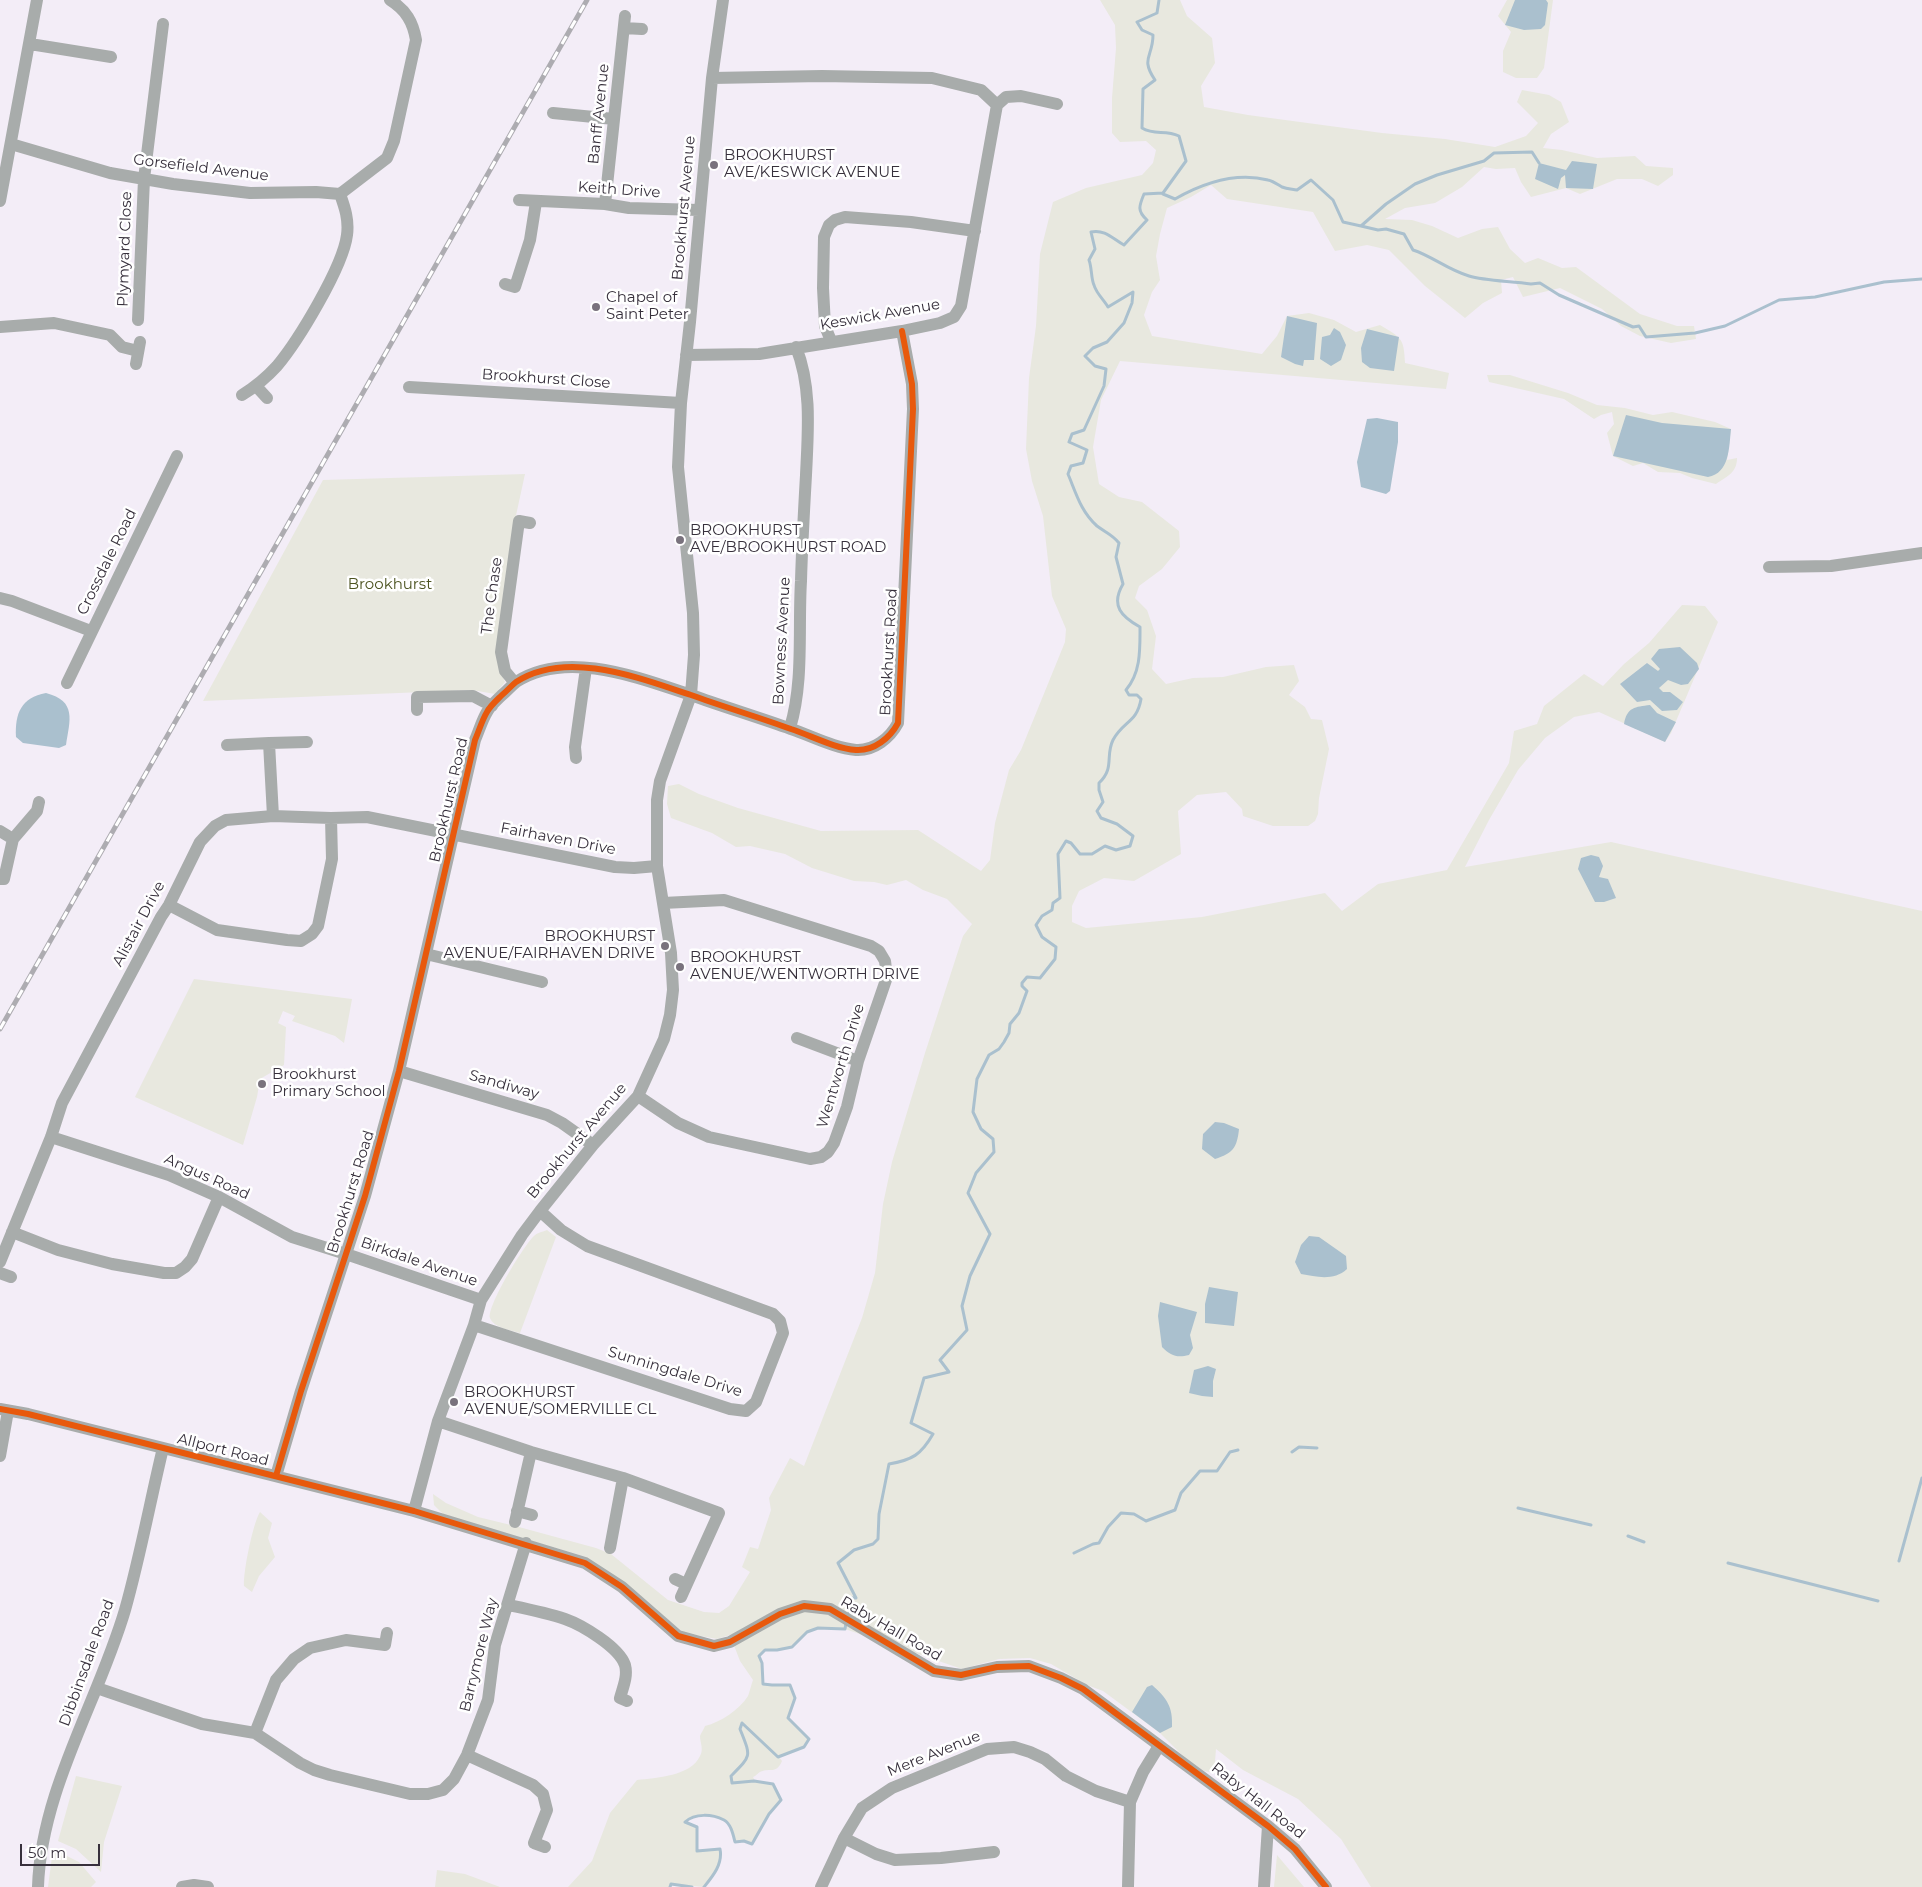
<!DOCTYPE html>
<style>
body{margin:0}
#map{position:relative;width:1922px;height:1887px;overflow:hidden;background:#f3edf7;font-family:Montserrat,sans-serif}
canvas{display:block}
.scale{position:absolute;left:20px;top:1844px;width:80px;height:22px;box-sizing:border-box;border:2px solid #37303c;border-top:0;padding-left:6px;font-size:15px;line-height:18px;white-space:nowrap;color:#37303c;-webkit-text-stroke:4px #fff;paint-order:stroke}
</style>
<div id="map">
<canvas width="1922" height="1887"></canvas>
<div class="scale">50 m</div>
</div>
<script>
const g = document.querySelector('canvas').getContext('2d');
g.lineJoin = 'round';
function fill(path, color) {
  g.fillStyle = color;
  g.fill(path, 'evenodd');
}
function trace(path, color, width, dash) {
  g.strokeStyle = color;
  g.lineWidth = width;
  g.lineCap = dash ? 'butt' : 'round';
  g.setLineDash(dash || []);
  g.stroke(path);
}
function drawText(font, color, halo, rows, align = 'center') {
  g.font = font + ' Montserrat,sans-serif';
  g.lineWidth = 5;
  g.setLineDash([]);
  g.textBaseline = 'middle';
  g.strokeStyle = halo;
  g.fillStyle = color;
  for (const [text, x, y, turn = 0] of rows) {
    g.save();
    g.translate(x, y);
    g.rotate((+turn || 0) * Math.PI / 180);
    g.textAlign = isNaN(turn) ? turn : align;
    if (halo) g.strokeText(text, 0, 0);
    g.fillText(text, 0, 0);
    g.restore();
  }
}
const green = new Path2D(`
 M 1100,0 L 1180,0 L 1187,16 L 1212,38 L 1215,63 L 1201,86 L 1204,107 L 1248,115 L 1382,133 L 1445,139 L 1495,147 L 1526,136 L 1538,123 L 1517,102 L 1522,90 L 1549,95 L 1561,102 L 1569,122 L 1551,134 L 1543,148 L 1562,150 L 1597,158 L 1635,156 L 1646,166 L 1673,168 L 1673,175 L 1658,186 L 1642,179 L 1617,179 L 1580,194 L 1566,188 L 1531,197 L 1521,182 L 1515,168 L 1496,169 L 1484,167 L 1462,187 L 1435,203 L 1405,208 L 1385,219 L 1412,220 L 1432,226 L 1458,238 L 1482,229 L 1498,227 L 1510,249 L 1525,263 L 1538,258 L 1562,268 L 1576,267 L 1640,314 L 1677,326 L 1694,326 L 1696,339 L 1671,343 L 1640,336 L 1621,326 L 1602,309 L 1560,288 L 1523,297 L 1513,277 L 1501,280 L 1502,293 L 1483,303 L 1465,318 L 1425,286 L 1389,250 L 1367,245 L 1335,251 L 1313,212 L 1227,199 L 1211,185 L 1191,197 L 1167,208 L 1160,234 L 1156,256 L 1160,280 L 1152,292 L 1144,315 L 1152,336 L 1262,354 L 1277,336 L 1287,316 L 1309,313 L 1334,320 L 1356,332 L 1380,325 C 1401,338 1404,337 1405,363 L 1449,373 L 1446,389 L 1120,361 L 1101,400 L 1093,447 L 1099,484 L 1119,497 L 1142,502 L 1179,531 L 1180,547 L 1162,569 L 1139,586 L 1135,598 L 1147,610 L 1156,636 L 1152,669 L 1166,684 L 1193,678 L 1223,677 L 1266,667 L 1294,665 L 1299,681 L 1289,695 L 1305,707 L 1311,719 L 1322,720 L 1329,749 L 1319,798 L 1318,814 L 1315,821 L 1308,826 L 1273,826 L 1243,816 L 1242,809 L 1226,792 L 1197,795 L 1178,811 L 1181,854 L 1134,881 L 1104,878 L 1079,891 L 1072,906 L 1072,922 L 1086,928 L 1202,917 L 1325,893 L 1342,911 L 1378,884 L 1447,870 L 1509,763 L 1514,731 L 1537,724 L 1544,706 L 1584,674 L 1603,686 L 1624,664 L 1649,643 L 1682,605 L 1705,606 L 1718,622 L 1671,733 L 1665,742 L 1599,712 L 1574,717 L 1545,738 L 1518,770 L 1489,820 L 1465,867 L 1611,842 L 1922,911 L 1922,1887 L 1371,1887 L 1341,1839 L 1298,1799 L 1243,1770 L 1216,1749 L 1214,1773 L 1204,1771 L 1184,1757 L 1160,1733 L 1103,1691 L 1087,1685 L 1051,1664 L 1030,1658 L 999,1659 L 962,1669 L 845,1629 L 818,1628 L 807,1632 L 792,1647 L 777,1650 L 765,1650 L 759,1656 L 762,1663 L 763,1684 L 772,1685 L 790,1685 L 795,1698 L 788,1718 L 809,1739 L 804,1747 L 779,1757 L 782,1761 C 776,1775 770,1767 760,1772 C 758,1773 756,1776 753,1777 L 755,1781 L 773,1784 L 781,1800 L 769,1814 L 752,1844 L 744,1841 L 735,1842 C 733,1834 731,1825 724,1820 C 713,1814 695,1813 686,1822 L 697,1827 L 697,1851 L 720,1849 C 723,1864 713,1876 704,1887 L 671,1884 L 670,1887 L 568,1887 L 592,1861 L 610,1813 L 637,1780 C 656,1778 691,1776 700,1756 C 704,1749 700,1743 700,1736 C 701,1733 704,1729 705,1726 C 721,1722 739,1710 748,1696 C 750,1691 751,1685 753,1680 L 740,1661 L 730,1635 L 717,1639 L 684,1633 L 631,1589 L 586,1557 L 444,1515 L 434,1505 L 433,1494 L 446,1503 L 478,1517 L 519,1527 L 596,1548 L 611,1554 L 668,1600 L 704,1612 L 719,1613 L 729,1606 L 750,1572 L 742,1567 L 750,1547 L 758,1549 L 771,1510 L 769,1498 L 790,1458 L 804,1466 L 862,1318 L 875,1273 L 883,1204 L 892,1162 L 925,1053 L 963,936 L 972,924 L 947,899 L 923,890 L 906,880 L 887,885 L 874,882 L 854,881 L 812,868 L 785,854 L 750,846 L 736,847 L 712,833 L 671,818 L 667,804 L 668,786 L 679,784 L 699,794 L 738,808 L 821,831 L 918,830 L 981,871 L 990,860 L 995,823 L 1009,770 L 1021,750 L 1065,642 L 1066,629 L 1052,596 L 1043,516 L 1032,481 L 1026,449 L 1029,378 L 1036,326 L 1040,254 L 1053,202 L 1086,188 L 1142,175 L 1153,163 L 1156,150 L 1146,141 L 1120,142 L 1112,133 L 1112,98 L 1116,48 L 1115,25 Z
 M 1507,0 L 1553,0 L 1544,68 L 1537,78 L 1516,78 L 1503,72 L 1503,51 L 1511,32 L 1498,16 Z
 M 1487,375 L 1510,375 L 1568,393 L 1597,405 L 1625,408 L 1653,415 L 1672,412 L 1715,422 L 1731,429 L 1727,460 L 1737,458 C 1737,473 1727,476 1716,484 L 1692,478 L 1680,473 L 1658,472 L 1643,463 L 1633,466 L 1613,456 L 1607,433 L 1614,424 L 1612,412 L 1601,415 L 1594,419 L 1564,399 L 1489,382 Z
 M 525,474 L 515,520 L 499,667 L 505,682 L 495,694 L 472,690 L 203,701 L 323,480 Z
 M 194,979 L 352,999 L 344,1043 L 335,1036 L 292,1021 L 295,1016 L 283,1011 L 278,1023 L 286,1027 L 284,1065 L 260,1079 L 257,1097 L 243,1145 L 135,1097 Z
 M 547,1230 L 556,1237 L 520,1333 C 510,1330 494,1328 490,1318 C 487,1306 523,1247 533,1237 C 536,1233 542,1232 547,1230 Z
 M 260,1512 L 272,1523 L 268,1538 L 275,1557 L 259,1576 L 252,1592 L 244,1586 C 243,1572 253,1523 260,1512 Z
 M 76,1776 L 122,1786 L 104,1842 L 101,1872 L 76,1849 L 58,1841 Z
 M 53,1849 L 79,1862 L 96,1882 L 91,1887 L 48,1887 Z
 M 1277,1855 L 1304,1887 L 1274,1887 Z
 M 437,1870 L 465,1874 L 500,1887 L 435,1887 Z`);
const water = new Path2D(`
 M 1515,0 L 1546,0 L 1548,3 L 1545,25 L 1541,29 L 1524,30 L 1505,25 Z
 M 1572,161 L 1597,164 L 1593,189 L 1566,188 L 1565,175 L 1561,178 L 1558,189 L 1535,179 L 1539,163 L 1566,170 Z
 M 1287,316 L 1317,323 L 1314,360 L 1304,360 L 1303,366 L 1295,364 L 1281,357 Z
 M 1334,328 L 1340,332 L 1346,345 L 1341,360 L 1331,366 L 1320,359 L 1322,337 L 1330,335 Z
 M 1367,329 L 1399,337 L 1394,371 L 1370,368 L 1362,362 L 1361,348 Z
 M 1626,415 L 1662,423 L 1731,429 C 1729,447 1730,473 1708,477 L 1613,456 Z
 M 1377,418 L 1398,422 L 1398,442 L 1390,491 L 1386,494 L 1361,487 L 1357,462 L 1367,419 Z
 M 1680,647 L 1697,663 L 1699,669 L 1688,684 L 1681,685 L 1668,680 L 1659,688 L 1663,692 L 1670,692 L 1683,702 L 1677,710 L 1662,711 L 1650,700 L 1637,702 L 1620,684 L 1647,663 L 1658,671 L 1660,669 L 1651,659 L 1659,649 Z
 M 46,693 C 77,701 70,720 66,745 L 59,748 L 23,743 L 16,737 C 15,713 21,698 46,693 Z
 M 1650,705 L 1657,713 L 1676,722 L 1665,742 L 1624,724 C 1627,707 1635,707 1650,705 Z
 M 1591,855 L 1599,857 L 1603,866 L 1599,877 L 1608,879 L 1616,898 L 1604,902 L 1595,902 L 1578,869 L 1581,858 Z
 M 1215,1122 L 1224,1123 L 1239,1129 C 1237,1148 1233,1153 1215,1159 L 1202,1149 L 1203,1134 Z
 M 1309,1236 L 1319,1237 L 1346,1256 L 1347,1269 C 1334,1281 1317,1277 1301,1274 L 1295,1262 L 1301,1245 Z
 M 1209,1287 L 1238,1292 L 1234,1326 L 1205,1323 L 1205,1304 Z
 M 1160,1302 L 1197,1312 L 1190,1335 L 1193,1348 L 1189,1355 C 1177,1358 1171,1356 1162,1347 L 1158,1316 Z
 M 1208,1366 L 1216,1369 L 1213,1381 L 1213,1397 L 1202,1396 L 1189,1393 L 1194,1370 Z
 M 1152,1685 C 1167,1698 1173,1707 1172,1727 L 1160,1733 L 1132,1712 L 1147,1687 Z`);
const stream = new Path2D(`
 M 1539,163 L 1532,152 L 1494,153 L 1484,161 L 1437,175 L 1415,184 L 1386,204 L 1361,226 L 1378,230 L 1386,229 L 1404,234 L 1413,250 C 1432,256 1448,270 1469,276 C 1485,281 1512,281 1531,284 L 1540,283 L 1559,295 L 1633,327 L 1639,326 L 1646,337 L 1695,333 L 1725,326 L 1779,300 L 1815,297 L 1884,282 L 1922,279
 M 1163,194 L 1175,199 C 1203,183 1236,172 1268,180 C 1273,181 1277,184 1282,187 C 1287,189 1292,189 1297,190 L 1311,180 L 1333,200 L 1343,222 L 1361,226
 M 1292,1452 L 1299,1447 L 1317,1448
 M 1518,1508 L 1591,1525
 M 1628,1536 L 1644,1542
 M 1074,1553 L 1093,1544 L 1099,1543 L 1108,1527 L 1121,1513 L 1134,1514 L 1146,1521 L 1175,1510 L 1181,1493 L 1200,1471 L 1217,1471 L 1230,1452 L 1238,1450
 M 1899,1561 L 1922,1478
 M 1728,1563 L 1878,1601
 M 848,1617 L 852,1598 L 856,1598 L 838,1563 L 854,1550 L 873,1544 L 878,1539 L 879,1514 L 889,1464 C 912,1460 921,1455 933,1434 L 911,1423 L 924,1378 L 949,1372 L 940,1360 L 967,1330 L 962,1306 L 970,1276 L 990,1234 L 968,1193 L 976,1173 L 994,1152 L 993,1139 L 981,1129 L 973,1112 L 977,1079 L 989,1055 L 999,1049 L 1004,1042 L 1009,1033 L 1010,1024 L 1019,1013 L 1027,991 L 1022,986 L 1022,983 L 1027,977 L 1040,978 L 1055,959 L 1056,947 L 1042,937 L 1036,925 L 1042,916 L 1052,910 L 1053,903 L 1060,898 L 1058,854 L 1066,841 L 1071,843 L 1080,854 L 1092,854 L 1105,846 L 1116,850 L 1130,846 L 1133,836 L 1117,824 L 1101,818 L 1097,811 L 1103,802 L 1099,790 L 1099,783 C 1115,768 1105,756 1113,740 C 1123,721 1137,723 1141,699 L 1137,695 L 1129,695 L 1126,690 C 1141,672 1140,650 1140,627 C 1122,617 1110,606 1123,584 L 1116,557 L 1119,543 C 1113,535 1105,532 1097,526 C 1081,512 1076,493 1068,474 L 1071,466 L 1083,463 L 1087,450 L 1069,442 L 1072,434 L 1084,430 L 1104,386 L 1106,369 L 1095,366 L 1085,356 L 1093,348 L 1107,342 L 1124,323 L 1132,303 L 1133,292 L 1108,307 C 1104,300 1096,293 1094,285 C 1091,279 1092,268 1089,260 L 1095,249 L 1091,232 C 1105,229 1113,239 1124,245 L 1147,220 C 1137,211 1139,206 1144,194 L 1163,193 L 1186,161 L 1179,136 C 1165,129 1155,136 1142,128 L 1143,89 L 1155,80 C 1140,58 1153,57 1153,35 L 1142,30 L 1137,22 L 1157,13 L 1159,0
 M 670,1887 L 671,1884 L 692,1887
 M 704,1887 C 713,1876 723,1864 720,1849 L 697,1851 L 697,1827 L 685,1822 C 695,1813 712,1814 724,1820 C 731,1824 733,1834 735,1842 L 744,1841 L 752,1844 L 769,1814 L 781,1800 L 773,1784 L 754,1781 L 732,1783 L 731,1776 C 752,1755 751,1757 740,1729 L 742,1723 L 778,1757 L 804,1747 L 809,1739 L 788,1718 L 795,1698 L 790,1685 L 772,1685 L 763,1684 L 762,1663 L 759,1656 L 765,1650 L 777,1650 L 792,1647 L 807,1632 L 818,1628 L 845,1629 L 846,1623`);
const minor = new Path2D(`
 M 624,28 L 642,29
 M 30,44 L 111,57
 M 997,105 L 1006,97 L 1021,96 L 1057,104
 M 553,113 L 614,119
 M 11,144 L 110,173 L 173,184 L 250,193 L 316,192 L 340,194 L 387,158 L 394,141 L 416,40 C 413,22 406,10 390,0
 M 519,200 L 605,204 L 629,208 L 699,210
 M 0,201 L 37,0
 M 605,204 L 625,16
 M 505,284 L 515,287 L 530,240 L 536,202
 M 138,320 L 144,179 L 163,24
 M 0,327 L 54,323 L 110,335 L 122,347 L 138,351
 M 831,341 L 825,326 L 823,288 L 824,237 L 829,225 L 835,220 L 845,217 L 911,222 L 975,231
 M 686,355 L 759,354 L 902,331 L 940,323 L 954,317 L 961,306 L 997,105 L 981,90 L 932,78 L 822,76 L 712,78
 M 136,364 L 140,342
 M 256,386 L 267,398
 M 409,387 L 681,403
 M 242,395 C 255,387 267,377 277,366 C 298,341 343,267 347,235 C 349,220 345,208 340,194
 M 1769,567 L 1831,566 L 1922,553
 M 0,598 L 12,601 L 91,631
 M 67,683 L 177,456
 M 515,683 L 505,671 L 501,652 L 519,521 L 530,523
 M 417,710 L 417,697 L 473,696 L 492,706
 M 790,728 C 804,681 798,630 801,581 C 802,545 804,510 806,475 C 808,432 812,387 796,347
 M 269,743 L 307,742
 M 227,745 L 269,743 L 273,816
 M 576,758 L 575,747 L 586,668
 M 0,831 L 13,839
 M 0,879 L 4,879 L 13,839 L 37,811 L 39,802
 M 169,905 L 217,930 L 287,940 L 301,941 L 312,934 L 318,926 L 332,859 L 331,818
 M 426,954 L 542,982
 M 797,1038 L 858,1061
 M 399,1071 L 547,1115 L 562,1123 L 593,1145
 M 638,1096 L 678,1123 L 709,1137 L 810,1159 L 821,1157 L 828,1152 L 834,1143 L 847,1107 L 858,1061 L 887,977 L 885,961 L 879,951 L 871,946 L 724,900 L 663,903
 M 51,1137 L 169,1175 L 219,1197 L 292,1237 L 346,1254 L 481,1300
 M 12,1232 L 58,1250 L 112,1264 L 164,1273 L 176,1273 L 185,1267 L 192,1259 L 219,1197
 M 0,1262 L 51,1137 L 62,1103 L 161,917 L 169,905 L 200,842 L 215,826 L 226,820 L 273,816 L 331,818 L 367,817 L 615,867 L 634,868 L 657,866
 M 0,1273 L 11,1277
 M 474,1325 L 730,1409 L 746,1411 L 756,1402 L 783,1333 L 780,1321 L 773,1314 L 587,1246 L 561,1230 L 540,1211
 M 0,1409 L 28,1414 L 414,1511 L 585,1563 L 622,1587 L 678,1636 L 714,1646 L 730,1642 L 780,1614 L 804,1606 L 830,1609 L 934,1671 L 961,1675 L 997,1667 L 1029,1666 L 1061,1678 L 1083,1689 L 1268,1826 L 1295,1849 L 1326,1887
 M 438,1421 L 531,1452 L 623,1478 L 719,1513 L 681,1597
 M 0,1456 L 8,1411
 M 276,1476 L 301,1391 L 365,1196 L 399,1071 L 475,740 C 479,731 482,720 487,712 C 490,706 497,700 502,695 C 507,691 511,686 516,682 C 567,649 639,678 691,695 C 724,707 758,717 791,729 C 812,736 834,748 856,750 C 874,751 890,738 898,723 L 913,409 L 912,384 L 902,331
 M 414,1511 L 438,1421 L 474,1325 L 481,1300 L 522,1235 L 540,1211 L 593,1145 L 638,1096 L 664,1039 L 670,1015 L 673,990 L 671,953 L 657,866 L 657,800 L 660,781 L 691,695 L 694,655 L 693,613 L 678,467 L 681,403 L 690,322 L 712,78 L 723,0
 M 517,1511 L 532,1515
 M 515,1522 L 531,1452
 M 610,1548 L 623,1478
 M 675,1579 L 686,1584
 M 508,1605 C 527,1609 547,1613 565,1619 C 582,1625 619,1647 625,1665 C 628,1676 623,1687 620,1698 L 627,1701
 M 97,1688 L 202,1724 L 255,1733 L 300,1763 L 314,1770 L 330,1775 L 410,1794 L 428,1794 L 443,1790 L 454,1779 L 467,1755 L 488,1700 L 495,1645 L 526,1543
 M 255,1733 L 276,1680 L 294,1659 L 310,1648 L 346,1640 L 385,1645 L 387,1633
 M 467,1755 L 533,1785 L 543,1794 L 547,1810 L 534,1843 L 545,1847
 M 844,1838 L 876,1854 L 895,1860 L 941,1858 L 994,1852
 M 38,1887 C 41,1790 98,1702 125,1610 C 140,1557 150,1502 163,1448
 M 182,1887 L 194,1885 L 208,1887
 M 821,1887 L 844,1838 L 862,1808 L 892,1788 L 987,1749 L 1014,1747 L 1030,1752 L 1045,1759 L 1066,1776 L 1096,1791 L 1130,1802
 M 1128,1887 L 1130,1802 L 1143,1772 L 1159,1746
 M 1264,1887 L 1268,1826`);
const rail = new Path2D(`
 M 0,1029 L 587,0`);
const cycleway = new Path2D(`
 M 0,1409 L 28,1414 L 414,1511 L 585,1563 L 622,1587 L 678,1636 L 714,1646 L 730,1642 L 780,1614 L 804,1606 L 830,1609 L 934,1671 L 961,1675 L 997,1667 L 1029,1666 L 1061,1678 L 1083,1689 L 1268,1826 L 1295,1849 L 1326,1887
 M 276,1476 L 301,1391 L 365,1196 L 399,1071 L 475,740 C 479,731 482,720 487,712 C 490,706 497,700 502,695 C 507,691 511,686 516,682 C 567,649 639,678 691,695 C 724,707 758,717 791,729 C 812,736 834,748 856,750 C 874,751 890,738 898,723 L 913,409 L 912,384 L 902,331`);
const markers = [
 [714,165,5,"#79727d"],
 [596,307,5,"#79727d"],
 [680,540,5,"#79727d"],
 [665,946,5,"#79727d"],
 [680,967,5,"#79727d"],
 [262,1084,5,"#79727d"],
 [454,1402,5,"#79727d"]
];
const streetNames = [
 ["Banff Avenue",599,114,-84],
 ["Gorsefield Avenue",201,168,7],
 ["Keith Drive",619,190,4],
 ["Brookhurst Avenue",684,208,-85],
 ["Plymyard Close",125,249,-88],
 ["Keswick Avenue",880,315,-10],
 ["Brookhurst Close",546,379,4],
 ["Crossdale Road",107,562,-64],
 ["The Chase",492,596,-82],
 ["Bowness Avenue",782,641,-87],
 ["Brookhurst Road",889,652,-87],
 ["Brookhurst Road",449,800,-77],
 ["Fairhaven Drive",558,839,11],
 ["Alistair Drive",139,924,-62],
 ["Wentworth Drive",841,1066,-73],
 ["Sandiway",504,1085,16],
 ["Brookhurst Avenue",577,1141,-50],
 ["Angus Road",207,1177,24],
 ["Brookhurst Road",351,1192,-73],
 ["Birkdale Avenue",419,1262,19],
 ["Sunningdale Drive",675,1372,17],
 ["Allport Road",223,1450,14],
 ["Raby Hall Road",891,1629,30],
 ["Barrymore Way",479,1655,-76],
 ["Dibbinsdale Road",87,1663,-70],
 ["Mere Avenue",934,1754,-22],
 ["Raby Hall Road",1258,1801,38]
];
const poiNames = [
 ["BROOKHURST",724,156],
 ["AVE/KESWICK AVENUE",724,173],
 ["Chapel of",606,298],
 ["Saint Peter",606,315],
 ["BROOKHURST",690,531],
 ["AVE/BROOKHURST ROAD",690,548],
 ["BROOKHURST",655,937,"right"],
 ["AVENUE/FAIRHAVEN DRIVE",655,954,"right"],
 ["BROOKHURST",690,958],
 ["AVENUE/WENTWORTH DRIVE",690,975],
 ["Brookhurst",272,1075],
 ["Primary School",272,1092],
 ["BROOKHURST",464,1393],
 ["AVENUE/SOMERVILLE CL",464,1410]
];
const parkNames = [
 ["Brookhurst",390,585]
];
fill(green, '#e8e8df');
fill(water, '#aac0ce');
trace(stream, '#aac0ce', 3);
trace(minor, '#a8acab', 12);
trace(rail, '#adacb1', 5);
trace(rail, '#fff', 3, [9]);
trace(cycleway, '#e8590c', 6);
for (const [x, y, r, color] of markers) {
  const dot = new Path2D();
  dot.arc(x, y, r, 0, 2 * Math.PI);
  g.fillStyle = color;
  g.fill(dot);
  trace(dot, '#fff', 2);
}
drawText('15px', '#37303c', '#fff', streetNames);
drawText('15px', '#37303c', '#fff', poiNames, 'left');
drawText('15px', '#4d5421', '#fff', parkNames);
</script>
